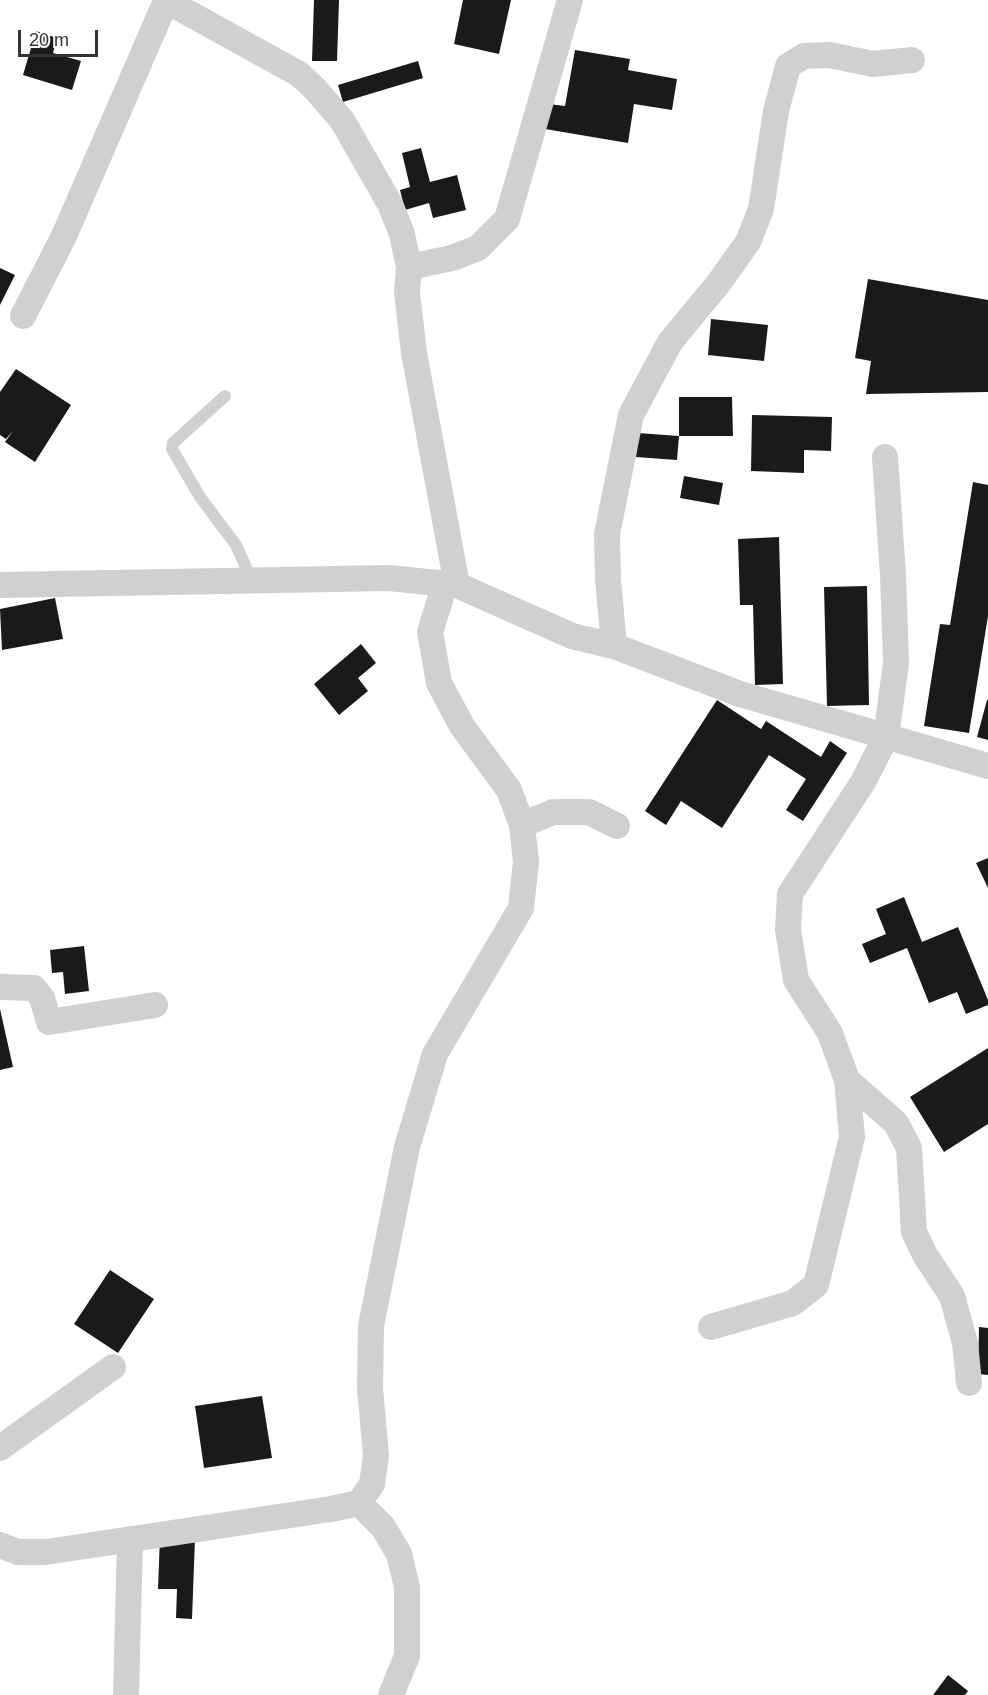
<!DOCTYPE html>
<style>
body{margin:0}
#map{position:relative;width:988px;height:1695px;overflow:hidden;background:#fff;font-family:Helvetica,sans-serif}
canvas{display:block}
.scale{position:absolute;left:18px;top:30px;width:80px;height:27px;box-sizing:border-box;border:3px solid #333;border-top:0;padding-left:8px;font-size:18px;line-height:21px;white-space:nowrap;color:#333;-webkit-text-stroke:4px #fff;paint-order:stroke}
</style>
<div id="map">
<canvas width="988" height="1695"></canvas>
<div class="scale">20 m</div>
</div>
<script>
const g = document.querySelector('canvas').getContext('2d');
g.lineJoin = 'round';
function fill(path, color) {
  g.fillStyle = color;
  g.fill(path, 'evenodd');
}
function trace(path, color, width, dash) {
  g.strokeStyle = color;
  g.lineWidth = width;
  g.lineCap = dash ? 'butt' : 'round';
  g.setLineDash(dash || []);
  g.stroke(path);
}
const building = new Path2D(`
 M 314,0 L 339,0 L 337,61 L 312,61 Z
 M 463,0 L 511,0 L 499,54 L 454,44 Z
 M 36,31 L 57,38 L 53,53 L 81,61 L 72,90 L 23,75 Z
 M 575,50 L 630,59 L 628,70 L 677,79 L 672,110 L 634,104 L 628,143 L 545,129 L 549,104 L 565,106 Z
 M 418,61 L 423,78 L 343,102 L 338,85 Z
 M 421,148 L 430,182 L 457,175 L 466,210 L 433,218 L 429,203 L 405,210 L 400,190 L 410,187 L 402,153 Z
 M 0,268 L 15,275 L 0,305 Z
 M 868,279 L 988,300 L 988,392 L 866,394 L 871,361 L 855,358 Z
 M 711,319 L 768,325 L 764,361 L 708,355 Z
 M 16,369 L 71,405 L 35,462 L 5,442 L 13,431 L 6,439 L 0,435 L 0,392 Z
 M 679,397 L 732,397 L 733,436 L 679,436 L 677,460 L 636,457 L 638,433 L 679,436 Z
 M 752,415 L 832,417 L 831,451 L 804,450 L 804,473 L 751,471 Z
 M 684,476 L 723,483 L 719,505 L 680,498 Z
 M 973,482 L 988,485 L 988,616 L 969,733 L 924,726 L 940,624 L 950,625 Z
 M 779,537 L 783,684 L 755,685 L 753,605 L 740,605 L 738,539 Z
 M 867,586 L 869,705 L 827,706 L 824,587 Z
 M 55,598 L 63,639 L 2,650 L 0,609 Z
 M 361,644 L 376,663 L 358,678 L 368,691 L 339,715 L 314,684 Z
 M 717,700 L 761,729 L 766,721 L 821,757 L 830,741 L 847,753 L 803,821 L 786,810 L 806,779 L 769,755 L 722,828 L 681,801 L 666,825 L 645,811 Z
 M 987,700 L 988,700 L 988,740 L 977,737 Z
 M 988,858 L 988,888 L 976,863 Z
 M 904,897 L 922,942 L 958,927 L 988,1000 L 988,1005 L 966,1014 L 957,992 L 929,1003 L 907,948 L 870,963 L 862,944 L 886,934 L 876,909 Z
 M 84,946 L 89,991 L 65,994 L 63,972 L 52,973 L 50,950 Z
 M 0,1009 L 13,1067 L 0,1070 Z
 M 988,1048 L 988,1124 L 944,1152 L 910,1097 Z
 M 110,1270 L 154,1299 L 118,1353 L 74,1324 Z
 M 979,1327 L 988,1328 L 988,1375 L 978,1374 Z
 M 262,1396 L 272,1458 L 204,1468 L 195,1406 Z
 M 160,1537 L 195,1538 L 192,1619 L 176,1618 L 177,1589 L 158,1589 Z
 M 948,1675 L 968,1691 L 965,1695 L 933,1695 Z`);
const lane = new Path2D(`
 M 225,396 L 173,443 L 172,449 L 200,497 L 236,545 L 252,581`);
const street = new Path2D(`
 M 409,267 L 452,258 L 478,248 L 507,219 L 570,0
 M 23,316 L 64,236 L 166,1
 M 0,585 L 389,578 L 457,585 L 414,353 L 407,292 L 409,267 L 402,234 L 390,204 L 342,120 L 315,89 L 299,74 L 165,0
 M 457,585 L 572,636 L 614,646 L 740,694 L 988,766
 M 614,646 L 608,579 L 607,534 L 631,415 L 670,342 L 718,284 L 748,242 L 761,209 L 776,111 L 788,66 L 804,56 L 829,55 L 873,64 L 912,60
 M 522,825 L 553,812 L 589,812 L 617,826
 M 0,987 L 34,988 L 42,998 L 49,1022 L 155,1005
 M 847,1080 L 896,1123 L 909,1148 L 914,1232 L 925,1255 L 952,1296 L 965,1343 L 969,1383
 M 711,1327 L 793,1303 L 816,1285 L 852,1137 L 847,1080 L 830,1033 L 796,980 L 788,930 L 790,894 L 863,782 L 886,737 L 896,663 L 893,575 L 885,457
 M 0,1448 L 113,1367
 M 359,1503 L 383,1527 L 399,1554 L 407,1587 L 407,1656 L 391,1695
 M 0,1545 L 18,1552 L 46,1552 L 331,1509 L 359,1503 L 372,1484 L 376,1455 L 370,1389 L 371,1326 L 407,1147 L 435,1054 L 521,908 L 526,862 L 522,825 L 509,790 L 462,726 L 439,683 L 430,632 L 445,584
 M 126,1695 L 130,1539`);
fill(building, '#1a1a1a');
trace(lane, '#d0d0d0', 12);
trace(street, '#d0d0d0', 26);
</script>
